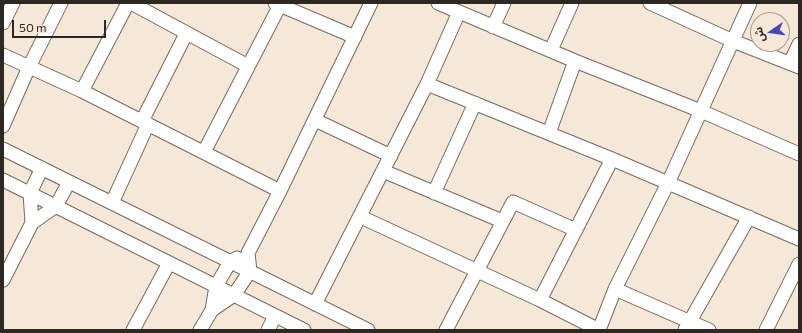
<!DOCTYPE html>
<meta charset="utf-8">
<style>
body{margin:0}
#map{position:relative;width:802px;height:333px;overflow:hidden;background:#f6e8d9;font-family:Commissioner,"Noto Sans Arabic",sans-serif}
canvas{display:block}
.frame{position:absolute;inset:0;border:4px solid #2d2822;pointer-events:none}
.north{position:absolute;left:750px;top:12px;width:40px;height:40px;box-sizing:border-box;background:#f6e8d9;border:1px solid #a69b90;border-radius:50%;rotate:257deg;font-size:11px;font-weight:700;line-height:16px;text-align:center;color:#2d2822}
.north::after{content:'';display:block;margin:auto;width:14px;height:18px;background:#4547bc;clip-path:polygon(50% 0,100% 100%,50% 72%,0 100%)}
.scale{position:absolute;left:12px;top:20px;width:94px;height:18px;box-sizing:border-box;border:2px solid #2d2822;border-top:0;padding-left:5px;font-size:12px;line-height:14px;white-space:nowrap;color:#2d2822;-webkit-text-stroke:3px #f6e8d9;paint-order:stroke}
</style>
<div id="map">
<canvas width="802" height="333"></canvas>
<div class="frame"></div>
<div class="north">ش</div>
<div class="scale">50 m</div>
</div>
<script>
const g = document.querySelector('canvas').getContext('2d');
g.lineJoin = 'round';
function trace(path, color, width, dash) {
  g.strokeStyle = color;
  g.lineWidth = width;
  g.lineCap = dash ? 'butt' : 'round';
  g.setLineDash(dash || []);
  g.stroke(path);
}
const minor = new Path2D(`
 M 131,3 L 248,66
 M 275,3 L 355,37
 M 438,3 L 575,61 L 701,111 L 799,154
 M 650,3 L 733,41 L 799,67
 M 3,23 L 13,3
 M 493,27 L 504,3
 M 551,50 L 572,3
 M 3,55 L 82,91 L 280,191
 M 790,63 L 799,44
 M 427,84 L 612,159 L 799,239
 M 82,91 L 128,3
 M 315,120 L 391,156
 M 142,121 L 186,34
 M 3,126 L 29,67 L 61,3
 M 549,133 L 575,61
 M 3,149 L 368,330
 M 204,152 L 280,5
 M 383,171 L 502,221
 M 3,180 L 304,330
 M 434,193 L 475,103
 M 112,203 L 148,124
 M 361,217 L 540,300 L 599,330
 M 32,223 L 30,193 L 42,168
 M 3,280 L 32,223 L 56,206 L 69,182
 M 615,289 L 709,330
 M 540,300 L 612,159
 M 315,304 L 427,84 L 459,12
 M 212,310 L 234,295 L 250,271 L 248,253 L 280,191 L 371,3
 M 133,330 L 169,263
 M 200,330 L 212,310 L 216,286 L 230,262 L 237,258
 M 268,330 L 275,316
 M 446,330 L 513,202 L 576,230
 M 599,330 L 615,289 L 668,183 L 750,3
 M 685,330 L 749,217
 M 766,330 L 799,264`);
trace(minor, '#75695c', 15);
trace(minor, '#fff', 13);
</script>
